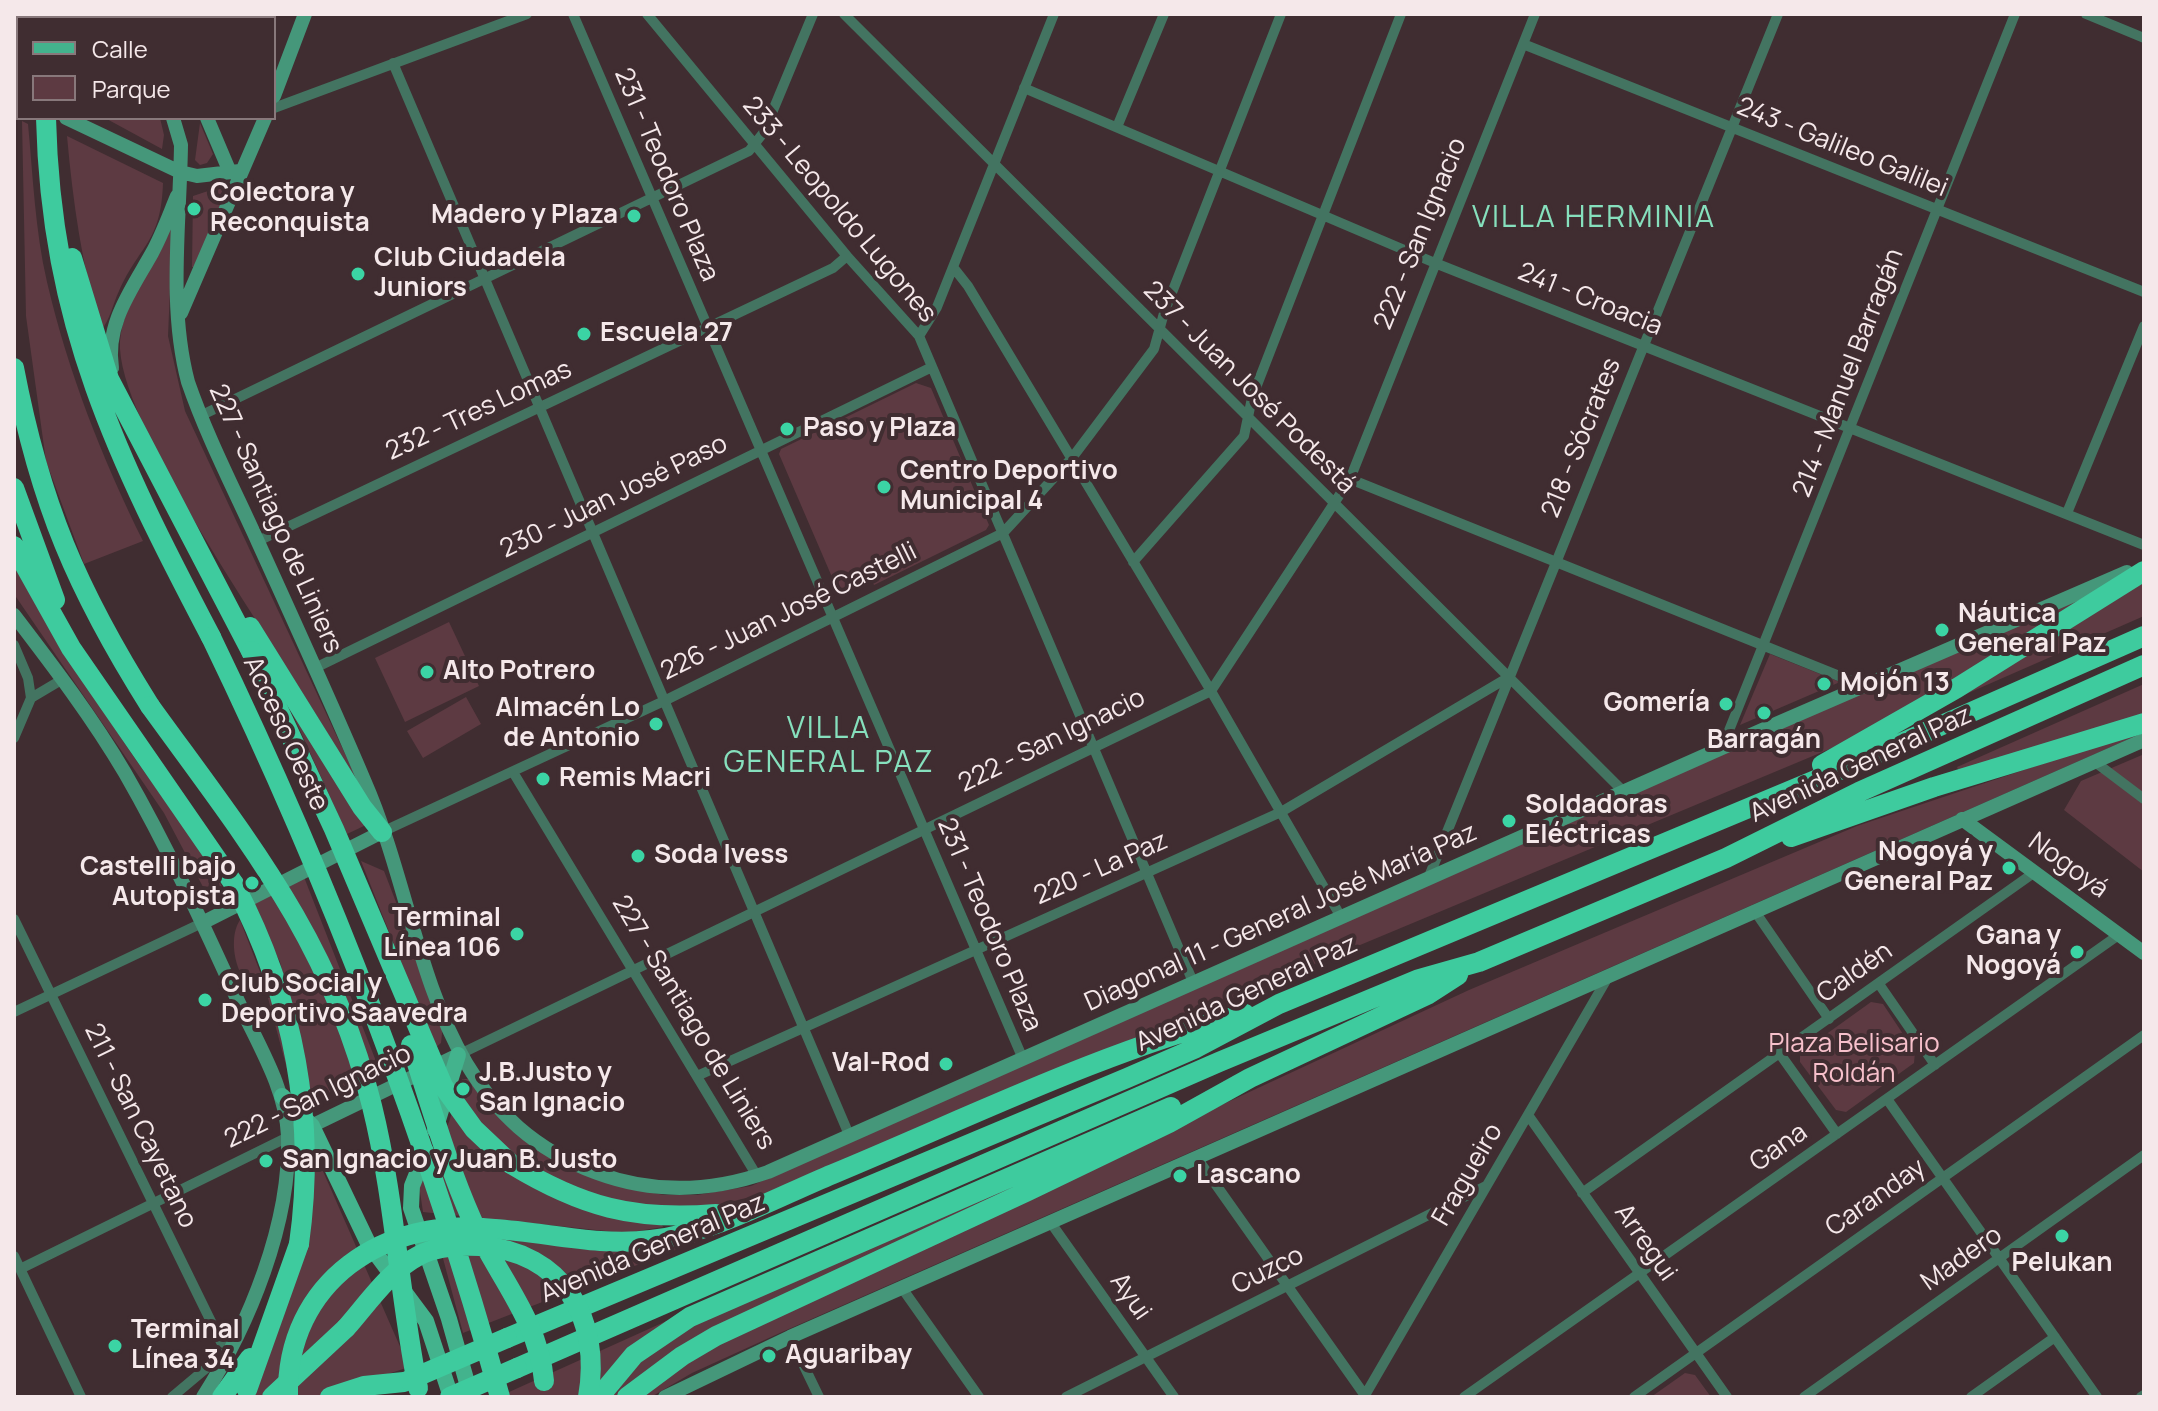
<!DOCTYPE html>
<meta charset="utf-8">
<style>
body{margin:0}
#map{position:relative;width:2158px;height:1411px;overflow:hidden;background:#402d31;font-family:Manrope,sans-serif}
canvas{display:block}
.frame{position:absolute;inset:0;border:16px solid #f5e8ea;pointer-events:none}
.legend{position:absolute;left:16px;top:16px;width:260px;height:104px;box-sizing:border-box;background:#402d31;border:2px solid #88787b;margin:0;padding:10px 14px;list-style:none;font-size:24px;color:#f5e8ea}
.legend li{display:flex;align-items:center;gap:16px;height:40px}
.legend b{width:40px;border:2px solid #88787b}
</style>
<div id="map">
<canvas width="2158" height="1411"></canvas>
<div class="frame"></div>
<ul class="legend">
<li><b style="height:10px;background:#43b38d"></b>Calle</li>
<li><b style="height:22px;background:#5d3a42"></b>Parque</li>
</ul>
</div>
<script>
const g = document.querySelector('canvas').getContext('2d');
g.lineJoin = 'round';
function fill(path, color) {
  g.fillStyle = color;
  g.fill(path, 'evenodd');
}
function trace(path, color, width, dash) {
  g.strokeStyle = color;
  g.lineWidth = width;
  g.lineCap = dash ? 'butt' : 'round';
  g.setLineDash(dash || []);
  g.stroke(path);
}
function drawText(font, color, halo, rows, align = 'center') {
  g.font = font + ' Manrope,sans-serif';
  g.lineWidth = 8;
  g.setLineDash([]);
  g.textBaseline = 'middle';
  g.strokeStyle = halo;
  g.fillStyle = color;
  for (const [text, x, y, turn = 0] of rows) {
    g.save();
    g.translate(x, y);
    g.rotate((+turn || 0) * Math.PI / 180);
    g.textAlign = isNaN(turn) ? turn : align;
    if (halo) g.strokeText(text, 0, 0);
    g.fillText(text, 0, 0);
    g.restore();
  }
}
const green = new Path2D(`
 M 105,118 L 160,118 L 164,135 L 162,149 Z
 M 22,121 L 28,124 C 33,176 35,230 47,282 C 68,372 102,458 143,541 L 84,564 L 46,461 L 26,316 Z
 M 200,123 L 213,154 L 207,163 L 200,165 L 195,160 Z
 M 67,136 L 163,183 C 161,243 140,244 119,291 C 113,303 110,321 101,330 C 82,266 73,203 67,136 Z
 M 220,187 L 226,189 L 225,195 L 195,267 L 192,267 L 193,196 Z
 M 173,220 L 168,336 L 185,411 L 367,801 L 363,802 C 348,773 334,743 317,716 C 272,640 115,420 120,341 C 123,297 162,262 173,220 Z
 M 916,383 L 931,388 L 989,525 L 986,530 L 874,585 L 872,581 L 847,593 L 838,591 L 779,454 L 781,449 Z
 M 14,557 C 52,628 92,697 138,763 C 170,809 204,851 230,901 L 212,904 L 164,813 L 14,594 Z
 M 2144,575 L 2144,616 L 1932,709 Z
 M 2103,585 L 1908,712 L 1844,743 L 766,1193 L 702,1209 L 639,1209 L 507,1165 L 661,1222 L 663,1227 L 625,1233 L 423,1212 L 419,1185 L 449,1122 L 462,1079 L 468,1079 L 491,1108 L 619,1186 L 664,1195 L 697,1195 L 751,1186 Z
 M 449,622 L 479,686 L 405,722 L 375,658 Z
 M 1770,654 L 1840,682 L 1740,725 Z
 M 2144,684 L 2144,715 L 1959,772 L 1957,767 Z
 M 282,691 L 366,825 L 347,834 Z
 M 466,697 L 481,724 L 423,758 L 407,731 Z
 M 2137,732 L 2138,735 L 782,1332 L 692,1373 L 651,1397 L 608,1397 L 624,1375 L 686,1327 L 991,1192 L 1202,1114 L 1469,990 L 1857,826 Z
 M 2142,755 L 2144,757 L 2144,872 L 2064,810 L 2081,781 Z
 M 361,861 L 384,871 L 443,1024 L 441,1043 L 435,1048 Z
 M 304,877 L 381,1074 L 311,1099 L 291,1084 L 268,998 L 288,993 L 280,962 L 251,903 Z
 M 240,920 L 269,995 C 239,995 225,942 240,920 Z
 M 1871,1002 L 1883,1004 L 1915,1052 L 1914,1063 L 1846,1112 L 1836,1110 L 1800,1062 L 1800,1053 Z
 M 315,1153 L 409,1367 L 319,1397 L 250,1397 L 314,1182 Z
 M 742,1224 L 463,1333 L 437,1236 L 509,1235 L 564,1244 Z
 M 713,1300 L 590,1397 L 498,1397 Z
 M 1685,1373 L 1695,1375 L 1711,1397 L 1651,1397 Z`);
const secondaryTunnel = new Path2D(`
 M 14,90 L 18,93`);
const street = new Path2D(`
 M 573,14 L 1023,1059
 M 647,14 L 847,256 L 919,336 L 1193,982
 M 844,14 L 1624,792
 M 2086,14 L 2144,38
 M 102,18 L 104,14
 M 1523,44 L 2144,292
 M 393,63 L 850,1137
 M 1024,88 L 1435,263 L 2144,545
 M 274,108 L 527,14
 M 1117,127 L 1164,14
 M 953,267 L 968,286 L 1211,691 L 1341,917
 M 919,336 L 937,307 L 1054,14
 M 200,416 L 749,151 L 764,132 L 813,14
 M 1350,479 L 1864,686
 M 2067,513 L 2144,326
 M 258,541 L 833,268 L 847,256
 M 1133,562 L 1244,436 L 1252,398 L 1401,14
 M 14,645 L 28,678 L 31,698
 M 315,668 L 932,367
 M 14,738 L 31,698 L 63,679
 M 1722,748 L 2015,14
 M 2095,762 L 2144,799
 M 513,772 L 757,1176
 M 382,832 L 664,701 L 1003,533 L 1072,458 L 1154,349 L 1164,313 L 1281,14
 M 1428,879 L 1778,14
 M 1754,910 L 1829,1019
 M 14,919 L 221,1342 L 233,1347
 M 1879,984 L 1935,1065
 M 14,1012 L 202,923
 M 1780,1054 L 1837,1134
 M 458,1055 L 1211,691 L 1350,479 L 1535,14
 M 697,1076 L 1281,812 L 1509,677
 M 1887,1099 L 2097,1397
 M 1528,1115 L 1727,1397
 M 1197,1158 L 1366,1397
 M 1582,1193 L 2035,872
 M 1051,1223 L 1174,1397
 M 14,1256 L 81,1397
 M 20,1269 L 288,1137
 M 902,1288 L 979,1397
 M 790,1337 L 819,1397
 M 172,1397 L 228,1350
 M 1066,1397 L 1486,1186
 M 1364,1397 L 1608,977
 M 1464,1397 L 2120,934
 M 1634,1397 L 2144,1035
 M 1804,1397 L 2144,1155
 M 1971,1397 L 2055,1337
 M 2141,1397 L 2144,1395`);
const secondary = new Path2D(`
 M 162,14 L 164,18
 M 274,96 L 305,14
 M 66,118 L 180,172 L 197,176 L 240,171
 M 173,118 L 181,145 C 180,223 168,306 188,382 C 207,437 234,489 258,542 C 294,621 330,700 364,780 C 428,925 423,1109 597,1173 C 654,1194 711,1192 768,1172 L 1769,727 L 2127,572
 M 207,118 L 229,170
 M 181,313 L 265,118
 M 112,368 C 105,324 132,289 152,253 C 162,235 169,215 177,196
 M 14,615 C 53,666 92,717 125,773 C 167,846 203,924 238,1001 C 257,1043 286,1088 288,1136 C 291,1223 249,1325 203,1397
 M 1962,819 L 2144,953
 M 202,923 L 382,832
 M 303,1130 L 458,1055
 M 665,1397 L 790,1337 L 2144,740`);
const primary = new Path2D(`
 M 282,1096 L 312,1126 L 368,1243 L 426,1321 L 451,1397
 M 435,1130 L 458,1055
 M 426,1151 L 412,1186 L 411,1208 L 449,1319 L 471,1397`);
const highway = new Path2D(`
 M 46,18 L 46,14
 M 46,118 C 51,324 117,458 211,637
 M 72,258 L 109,379 L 251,651
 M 14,368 C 40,504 77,590 150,706
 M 14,488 L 55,600
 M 14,546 L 71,648 L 234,884
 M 250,627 L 362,807 L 382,832
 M 1822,765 L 1957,688 L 2144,571
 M 1791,837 L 1934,787 L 2144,723
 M 511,1164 C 582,1207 634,1221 716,1214
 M 494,1229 C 546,1232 599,1247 651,1240 C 713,1233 775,1198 833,1174 C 968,1118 1103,1051 1245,1014
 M 507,1338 L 1127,1078 L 1196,1048 L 1279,1004 L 1842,769 L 2144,636
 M 517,1368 L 1219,1062 L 1419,979 L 1479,962 L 1726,858 L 1859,792 L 2144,665
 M 247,1390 L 299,1244
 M 222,1397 L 250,1358
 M 272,1397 L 346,1328
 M 330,1397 L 364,1386 L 404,1382
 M 599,1397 L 634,1355 L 690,1317 L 1171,1107
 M 627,1397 L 682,1356 L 716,1336 L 1028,1191 L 1169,1123 L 1250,1078 L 1427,995 L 1458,975`);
const highwayBridge = new Path2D(`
 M 211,637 C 329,881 427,1135 500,1397
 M 251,651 L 334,829 L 443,1086 L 474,1129 L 511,1164
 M 150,706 C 247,840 331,941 372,1106 C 395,1199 399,1295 418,1388
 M 234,884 C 293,997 317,1117 299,1244
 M 411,1045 C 430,1103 447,1164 472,1220 C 496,1274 539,1320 544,1381
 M 346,1328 C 368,1303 390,1270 420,1255 C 438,1246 459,1245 480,1246 C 563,1252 602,1319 588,1397
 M 409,1380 L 507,1338
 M 288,1397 C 285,1282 386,1215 494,1229
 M 450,1397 L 517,1368`);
const markers = [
 [194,209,8,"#3bd4a4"],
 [634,216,8,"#3bd4a4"],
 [358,274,8,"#3bd4a4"],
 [584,334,8,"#3bd4a4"],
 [787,429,8,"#3bd4a4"],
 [884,487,8,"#3bd4a4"],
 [1942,630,8,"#3bd4a4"],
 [427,672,8,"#3bd4a4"],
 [1824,684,8,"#3bd4a4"],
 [1726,704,8,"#3bd4a4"],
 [1764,713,8,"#3bd4a4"],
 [656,724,8,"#3bd4a4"],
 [543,779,8,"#3bd4a4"],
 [1509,821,8,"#3bd4a4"],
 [638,856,8,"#3bd4a4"],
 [2009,868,8,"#3bd4a4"],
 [252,883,8,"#3bd4a4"],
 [517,934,8,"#3bd4a4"],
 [2077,952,8,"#3bd4a4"],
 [205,1000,8,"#3bd4a4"],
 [946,1064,8,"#3bd4a4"],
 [463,1089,8,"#3bd4a4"],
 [266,1161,8,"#3bd4a4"],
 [1180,1176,8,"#3bd4a4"],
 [2062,1236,8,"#3bd4a4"],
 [115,1346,8,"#3bd4a4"],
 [769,1356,8,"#3bd4a4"]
];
const streetNames = [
 ["243 - Galileo Galilei",1842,148,22],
 ["231 - Teodoro Plaza",666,175,67],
 ["233 - Leopoldo Lugones",839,210,50],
 ["222 - San Ignacio",1421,234,-68],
 ["241 - Croacia",1590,300,22],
 ["214 - Manuel Barragán",1849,373,-69],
 ["237 - Juan José Podestá",1249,388,45],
 ["232 - Tres Lomas",479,411,-25],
 ["218 - Sócrates",1582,438,-68],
 ["230 - Juan José Paso",614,497,-26],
 ["227 - Santiago de Liniers",275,519,66],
 ["226 - Juan José Castelli",789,612,-26],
 ["Acceso Oeste",285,734,65],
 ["222 - San Ignacio",1052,741,-26],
 ["Avenida General Paz",1861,765,-25],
 ["Nogoyá",2068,866,36],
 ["220 - La Paz",1101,869,-24],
 ["Diagonal 11 - General José María Paz",1281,918,-24],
 ["231 - Teodoro Plaza",989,925,67],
 ["Caldén",1855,973,-35],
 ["Avenida General Paz",1247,994,-25],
 ["227 - Santiago de Liniers",693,1023,59],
 ["222 - San Ignacio",318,1097,-26],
 ["211 - San Cayetano",140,1126,64],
 ["Gana",1779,1148,-35],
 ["Fragueiro",1468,1175,-60],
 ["Caranday",1876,1198,-35],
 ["Arregui",1645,1243,55],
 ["Avenida General Paz",653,1249,-23],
 ["Madero",1962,1259,-35],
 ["Cuzco",1268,1271,-26],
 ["Ayui",1130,1297,55]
];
const poiNames = [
 ["Colectora y",210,194],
 ["Reconquista",210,224],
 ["Madero y Plaza",618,216,"right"],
 ["Club Ciudadela",374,259],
 ["Juniors",374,289],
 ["Escuela 27",600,334],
 ["Paso y Plaza",803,429],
 ["Centro Deportivo",900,472],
 ["Municipal 4",900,502],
 ["Náutica",1958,615],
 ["General Paz",1958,645],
 ["Alto Potrero",443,672],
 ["Mojón 13",1840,684],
 ["Gomería",1710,704,"right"],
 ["Almacén Lo",640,709,"right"],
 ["de Antonio",640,739,"right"],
 ["Barragán",1764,741,"center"],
 ["Remis Macri",559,779],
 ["Soldadoras",1525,806],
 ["Eléctricas",1525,836],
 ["Nogoyá y",1993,853,"right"],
 ["General Paz",1993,883,"right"],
 ["Soda Ivess",654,856],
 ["Castelli bajo",236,868,"right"],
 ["Autopista",236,898,"right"],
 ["Terminal",501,919,"right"],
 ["Línea 106",501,949,"right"],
 ["Gana y",2061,937,"right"],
 ["Nogoyá",2061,967,"right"],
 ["Club Social y",221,985],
 ["Deportivo Saavedra",221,1015],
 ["Val-Rod",930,1064,"right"],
 ["J.B.Justo y",479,1074],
 ["San Ignacio",479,1104],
 ["San Ignacio y Juan B. Justo",282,1161],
 ["Lascano",1196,1176],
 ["Pelukan",2062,1264,"center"],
 ["Terminal",131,1331],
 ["Línea 34",131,1361],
 ["Aguaribay",785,1356]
];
const parkNames = [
 ["Plaza Belisario",1854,1045],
 ["Roldán",1854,1075]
];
const quarterNames = [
 ["VILLA HERMINIA",1594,219],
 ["VILLA",829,730],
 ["GENERAL PAZ",829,764]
];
fill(green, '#5d3a42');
trace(secondaryTunnel, '#5b494d', 14, [14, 7]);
trace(street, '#437461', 10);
trace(secondary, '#45977a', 14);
trace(primary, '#43b38d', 16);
trace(highway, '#3ecb9e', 20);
trace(highwayBridge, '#3ecb9e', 20);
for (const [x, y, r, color] of markers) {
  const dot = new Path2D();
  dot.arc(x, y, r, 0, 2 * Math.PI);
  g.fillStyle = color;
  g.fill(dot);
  trace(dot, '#402d31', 3);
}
drawText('26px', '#f5e8ea', '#402d31', streetNames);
drawText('bold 26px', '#f5e8ea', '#402d31', poiNames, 'left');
drawText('26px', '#f7c0cb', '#402d31', parkNames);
g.letterSpacing = '2px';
drawText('30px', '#86e0bd', '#402d31', quarterNames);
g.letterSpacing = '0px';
</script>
